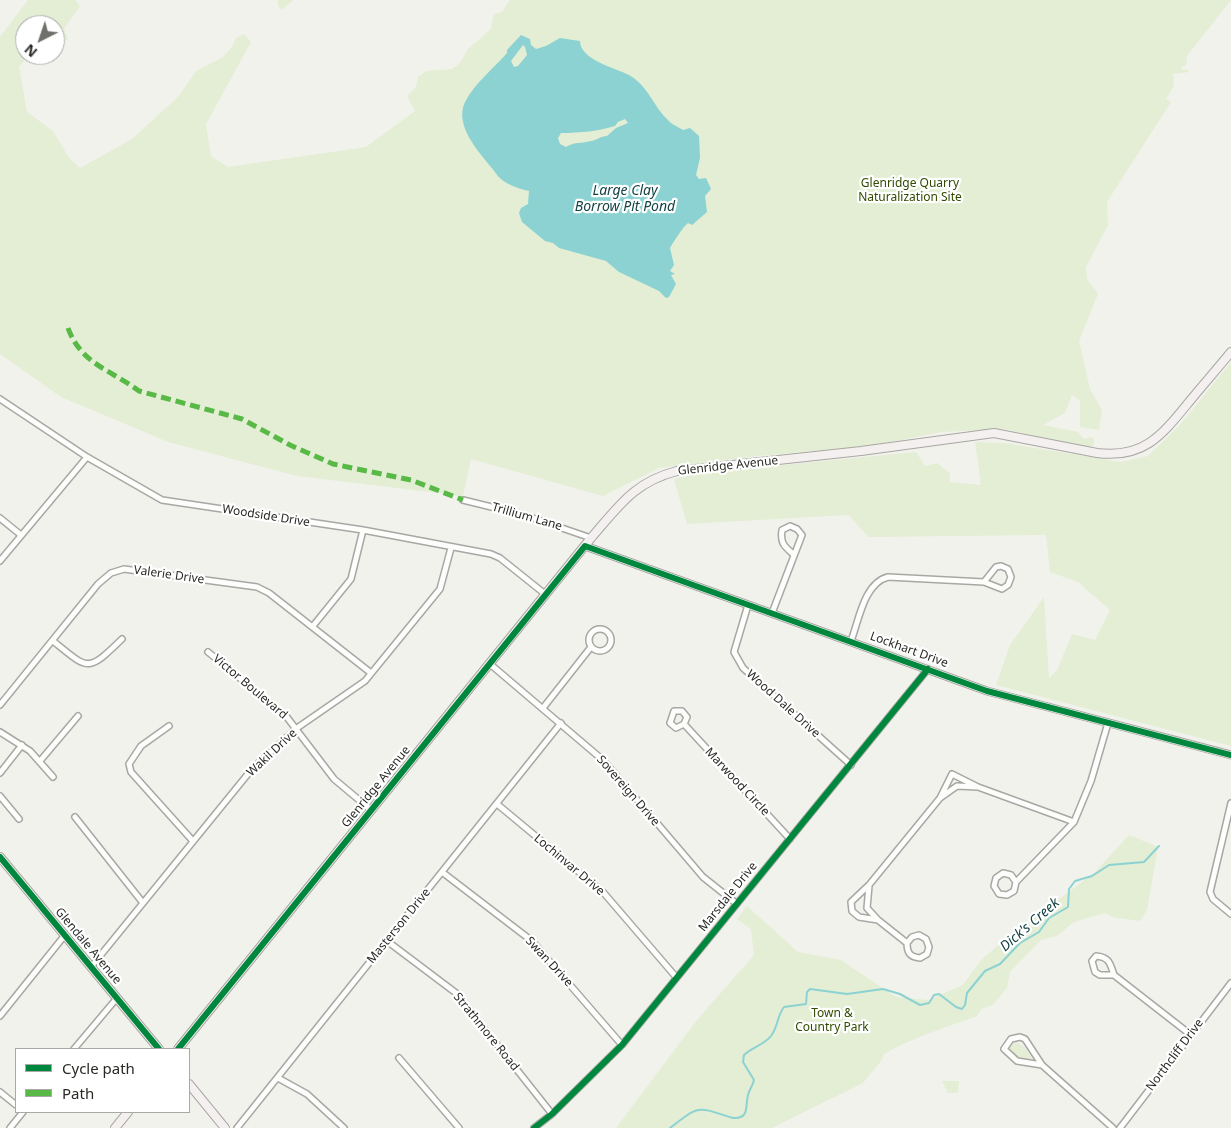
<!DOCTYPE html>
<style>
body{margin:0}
#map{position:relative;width:1231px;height:1128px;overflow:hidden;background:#f2f2ed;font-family:"Noto Sans",sans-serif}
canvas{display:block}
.legend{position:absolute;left:15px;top:1048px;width:175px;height:65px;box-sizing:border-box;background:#fff;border:1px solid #a9a9a8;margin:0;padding:6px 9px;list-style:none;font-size:15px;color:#292925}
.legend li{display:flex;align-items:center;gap:10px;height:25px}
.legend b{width:25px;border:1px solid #a9a9a8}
.north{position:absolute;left:15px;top:15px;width:50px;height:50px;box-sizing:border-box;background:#fff;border:1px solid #a9a9a8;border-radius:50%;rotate:221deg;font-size:14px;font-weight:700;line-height:20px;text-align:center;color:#292925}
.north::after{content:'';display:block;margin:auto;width:18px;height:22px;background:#6f6f6b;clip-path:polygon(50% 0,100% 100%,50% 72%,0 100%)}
</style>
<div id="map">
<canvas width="1231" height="1128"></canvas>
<ul class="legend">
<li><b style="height:6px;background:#00873e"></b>Cycle path</li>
<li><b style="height:6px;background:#58b947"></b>Path</li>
</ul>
<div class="north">N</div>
</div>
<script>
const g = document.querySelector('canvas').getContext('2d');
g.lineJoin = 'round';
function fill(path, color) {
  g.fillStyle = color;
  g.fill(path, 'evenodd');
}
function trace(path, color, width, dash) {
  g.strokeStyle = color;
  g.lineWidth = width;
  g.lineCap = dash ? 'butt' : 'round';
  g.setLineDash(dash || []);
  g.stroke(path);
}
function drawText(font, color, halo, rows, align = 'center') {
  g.font = font + ' "Noto Sans",sans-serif';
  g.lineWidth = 4.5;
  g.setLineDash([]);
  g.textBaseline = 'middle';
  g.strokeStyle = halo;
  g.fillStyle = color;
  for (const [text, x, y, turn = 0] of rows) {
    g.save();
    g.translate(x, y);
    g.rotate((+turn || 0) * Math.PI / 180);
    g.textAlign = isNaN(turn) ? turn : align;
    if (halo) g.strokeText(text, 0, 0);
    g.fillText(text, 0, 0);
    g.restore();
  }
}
const green = new Path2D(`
 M 28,0 L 75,0 L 80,6 L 64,29 L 68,39 L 55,47 L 55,25 L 25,25 L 25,55 L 30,55 L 19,66 L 27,112 L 53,131 L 69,158 L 80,168 L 132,139 L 179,96 L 196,71 L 223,57 L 232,47 L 236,38 L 244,34 L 251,42 L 206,124 L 211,156 L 228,167 L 366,147 L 415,111 L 407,96 L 416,87 L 418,77 L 426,71 L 452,69 L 460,63 L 468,49 L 491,29 L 494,14 L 502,12 L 510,0 L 1231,0 L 1187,56 L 1186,66 L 1181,67 L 1182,70 L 1187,69 L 1189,72 L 1173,74 L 1174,85 L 1166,99 L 1171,102 L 1107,202 L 1108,225 L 1086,267 L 1087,279 L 1098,294 L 1079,341 L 1090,389 L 1102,410 L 1099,430 L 1080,427 L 1080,401 L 1072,395 L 1065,413 L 1043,425 L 1078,432 L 1084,439 L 1089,437 L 1094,438 L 1094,444 L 1090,448 L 1004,429 L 942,432 L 870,446 L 758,456 L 659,468 L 603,496 L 471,459 L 463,496 L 297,476 L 168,442 L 61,397 L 0,354 L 0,37 Z
 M 278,0 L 293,0 L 282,10 L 278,6 Z
 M 1231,362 L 1231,746 L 996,685 L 1010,645 L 1044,597 L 1049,678 L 1057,670 L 1072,634 L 1095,640 L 1110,610 L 1078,582 L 1050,572 L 1046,535 L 868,537 L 849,515 L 687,524 L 674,479 L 692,474 L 916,452 L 925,466 L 937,463 L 950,473 L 950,482 L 981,485 L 975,442 L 1004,443 L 1121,462 L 1148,456 L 1179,426 Z
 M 1129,835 L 1158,847 L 1147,910 L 1140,921 L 1112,917 L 1105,913 L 1074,922 L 1057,936 L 1041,940 L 1010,972 L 1007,988 L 993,1005 L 981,1009 L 977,1016 C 945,1028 913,1037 884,1054 L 882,1060 L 863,1083 L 772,1128 L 616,1128 L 697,1020 L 754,955 L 751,929 L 737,919 L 747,906 L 798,952 L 841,960 L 896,997 L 928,1000 L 963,985 L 981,960 L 996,947 L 1095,872 Z
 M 1016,1042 C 1023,1044 1032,1056 1032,1062 L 1013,1055 L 1009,1051 L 1010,1046 Z
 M 942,1081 L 959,1081 L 958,1093 L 948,1093 Z`);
const water = new Path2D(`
 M 521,35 L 530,39 L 531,45 L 536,49 L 546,46 L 560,38 L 580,41 C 580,60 616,68 629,75 C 649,87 652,104 667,119 C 671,124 678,127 683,130 L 690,128 L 699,136 L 700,158 L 696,175 L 699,179 L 706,178 L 711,189 L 705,196 L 707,212 L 692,225 L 688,223 C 683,227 674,241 670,248 L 674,265 L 670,271 L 675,274 L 671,275 L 676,284 L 669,297 L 666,298 L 659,291 L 619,272 L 606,261 L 559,248 L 553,243 L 545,241 L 522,222 L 519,213 L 521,208 L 528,204 L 529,191 C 520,189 508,185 501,179 C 497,176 495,171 491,167 C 478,151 454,125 465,102 C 475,83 493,69 507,53 L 507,50 ZM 523,45 L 525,47 L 527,55 L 518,66 L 514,67 L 511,61 ZM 625,119 L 628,123 L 616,128 L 607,136 C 600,136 598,140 591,141 C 582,144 575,141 566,147 L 560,144 L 558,138 L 561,133 C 581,133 598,131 615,126 L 618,122 Z`);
const stream = new Path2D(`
 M 670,1128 C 701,1104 697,1107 733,1118 C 750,1119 745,1106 748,1095 C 749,1090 753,1085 754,1080 L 743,1062 L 744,1055 C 752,1047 764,1045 771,1036 C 778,1027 777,1016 784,1007 L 806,1004 L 807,992 L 810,989 L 847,994 L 883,989 L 900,994 L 920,1005 L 929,1003 L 934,995 L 939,994 L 956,1007 L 962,1009 L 965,1005 L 967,993 L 985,971 L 1000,964 L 1020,943 L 1039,932 L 1049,918 L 1068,907 L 1069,889 L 1075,881 L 1092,876 L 1109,865 L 1144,862 L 1159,846`);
const minor = new Path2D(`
 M 0,399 L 87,457 L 162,500 L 363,530 L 491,554 L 500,558 L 545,594
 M 463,500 L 524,515 L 591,538
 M 0,518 L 21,535
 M 0,561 L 87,457
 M 748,605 L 734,652 L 743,668 L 851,765
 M 772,613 L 802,535 L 797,529 L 790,526 L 782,530 C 780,543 784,546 793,554
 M 313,626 L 351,579 L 363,530
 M589 640a11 11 0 1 1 22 0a11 11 0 1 1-22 0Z
 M 53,641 C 89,670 87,673 122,639
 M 851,641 C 859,620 864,583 888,577 L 984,582 L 1002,589 L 1008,585 L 1011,577 L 1008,569 L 1001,566 L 996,567 L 984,582
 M 208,652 L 286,716 L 334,779 L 371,810
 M 490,664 L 604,761 L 703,877 L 737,904
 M 0,705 L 98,584 L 111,573 L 124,569 L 257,587 L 269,593 L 371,673
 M 543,708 L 591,647
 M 684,724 L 687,717 L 682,711 L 674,711 L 670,723 L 676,728 L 684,724 L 790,839
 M 169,726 L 141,746 L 129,764 L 131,772 L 192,840
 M 0,732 L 30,751 L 53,777
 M 40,761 L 78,716
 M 0,773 L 22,745
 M 0,796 L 19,819
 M 940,798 L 952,774 L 978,787 L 1074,822
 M 1231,803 L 1210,892 L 1213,899 L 1231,914
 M 497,804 L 603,892 L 676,977
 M 75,817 L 143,903
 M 442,872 L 532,941 L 622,1045
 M 1016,882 L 1011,875 L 1003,873 L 996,878 L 994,886 L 999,894 L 1007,895 L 1014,891 L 1016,882 L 1074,822 L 1091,781 L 1108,723
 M 869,886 L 867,908 L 878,920 L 907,943 C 907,953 910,957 920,958 L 927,954 L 929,947 L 926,939 L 919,935 L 912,937 L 907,943
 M 878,920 L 859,917 L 852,911 L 851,902 L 869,885 L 940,798 L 957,786 L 978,787
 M 387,941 L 456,993 L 552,1114
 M 91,967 L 252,769 L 297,728 L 365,681 L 440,589 L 451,548
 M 1114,975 L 1100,975 L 1095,972 L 1092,961 L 1096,956 C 1109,957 1110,963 1114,975 L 1191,1035
 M 0,1016 L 65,935
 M 74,1049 L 117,998
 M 399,1058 L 459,1128
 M 1042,1065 L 1017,1061 L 1004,1049 L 1011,1039 L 1020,1037 L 1025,1039 L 1042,1065 L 1113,1128
 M 278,1078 L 307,1094 L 344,1128
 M 0,1092 L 16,1105
 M 10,1128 L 23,1112
 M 237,1128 L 561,723
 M 534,1128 L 552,1114 L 622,1045 L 928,669
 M 1120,1128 L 1231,983`);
const tertiary = new Path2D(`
 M 585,546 L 987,691 L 1231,755`);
const secondary = new Path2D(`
 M 0,857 L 159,1049
 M 178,1049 L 591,538 C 619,506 634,482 677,471 L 861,451 L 994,433 L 1097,453 C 1144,459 1162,435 1189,402 C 1203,385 1217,369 1231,352
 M 189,1084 L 225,1128
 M 115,1128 L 128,1112`);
const quiet = new Path2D(`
 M 68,328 C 81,364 111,370 139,391 L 242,419 L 290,445 L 333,464 L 411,480 L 463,500`);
const cycleway = new Path2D(`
 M 0,857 L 159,1049
 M 178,1049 L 585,546 L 987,691 L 1231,755
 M 534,1128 L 552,1114 L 622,1045 L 928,669`);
const parkNames = [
 ["Glenridge Quarry",910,184],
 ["Naturalization Site",910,198],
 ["Town &",832,1014],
 ["Country Park",832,1028]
];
const streetNames = [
 ["Glenridge Avenue",728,466,-6],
 ["Woodside Drive",266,516,9],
 ["Trillium Lane",527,517,16],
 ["Valerie Drive",169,575,8],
 ["Lockhart Drive",909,650,20],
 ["Victor Boulevard",250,687,40],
 ["Wood Dale Drive",783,704,42],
 ["Wakil Drive",272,753,-43],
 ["Marwood Circle",737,782,47],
 ["Glenridge Avenue",376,787,-51],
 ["Sovereign Drive",628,791,49],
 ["Lochinvar Drive",569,865,40],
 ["Marsdale Drive",728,897,-51],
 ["Masterson Drive",399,926,-51],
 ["Glendale Avenue",88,946,50],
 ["Swan Drive",549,962,47],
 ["Strathmore Road",486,1032,51],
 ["Northcliff Drive",1175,1055,-53]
];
const waterNames = [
 ["Large Clay",625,191],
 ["Borrow Pit Pond",625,207],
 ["Dick's Creek",1030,925,-41]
];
fill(green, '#e3eed4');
fill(water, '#8cd2d2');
trace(stream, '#8cd2d2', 2);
trace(minor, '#a8a7a3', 8);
trace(tertiary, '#a8a7a3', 9);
trace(secondary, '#a8a7a3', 10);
trace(minor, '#fdfdfc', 5);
trace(tertiary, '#fdfdfc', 7);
trace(secondary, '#f5f0f0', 8);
trace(quiet, '#58b947', 5, [10, 5]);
trace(cycleway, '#00873e', 6);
drawText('12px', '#314a00', '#fff', parkNames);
drawText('12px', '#292925', '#fff', streetNames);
drawText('italic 14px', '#144344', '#fff', waterNames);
</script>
